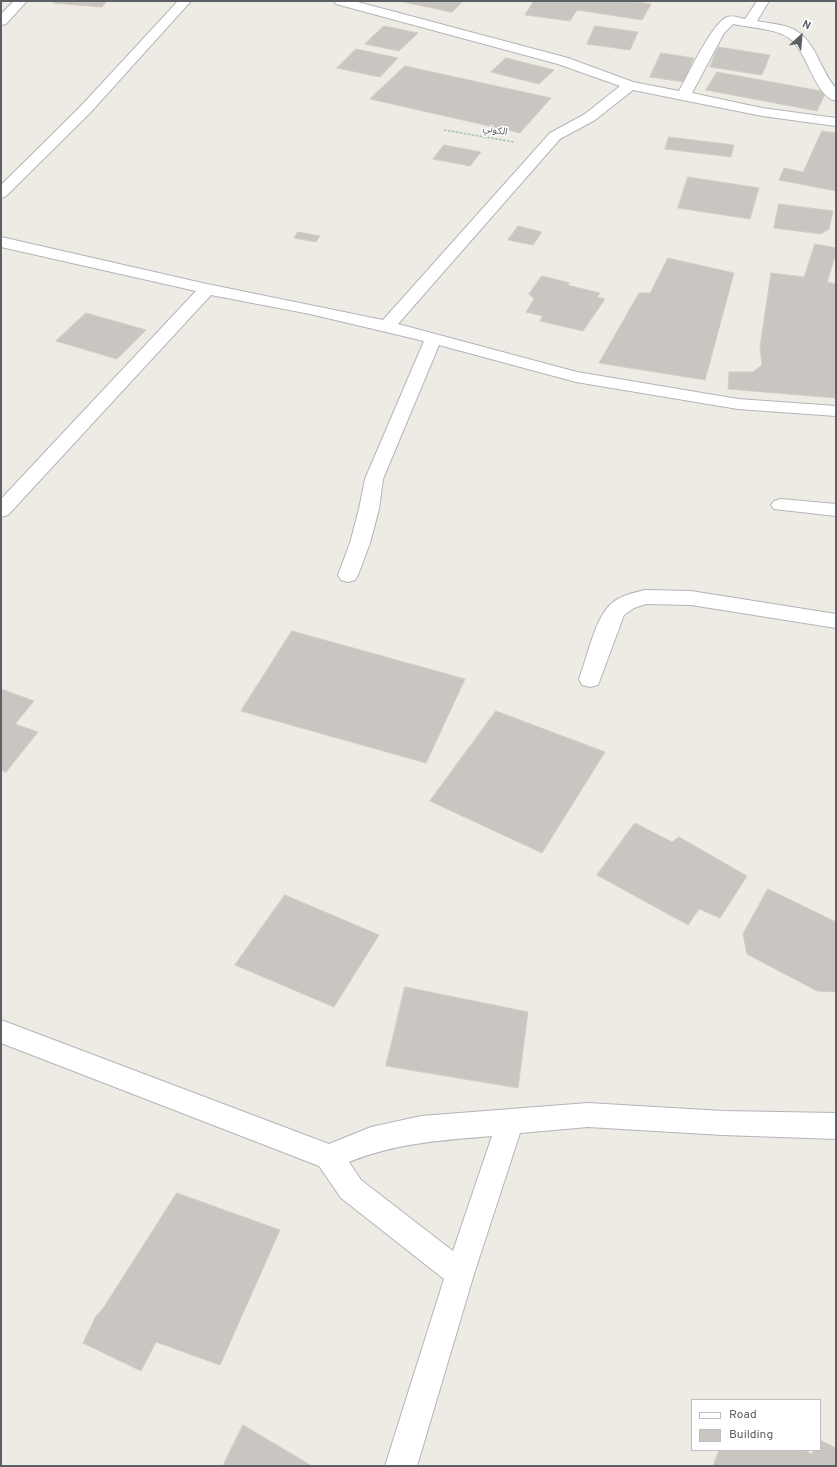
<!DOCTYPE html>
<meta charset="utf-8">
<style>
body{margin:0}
#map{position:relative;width:837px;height:1467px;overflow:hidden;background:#eeebe4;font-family:Overpass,sans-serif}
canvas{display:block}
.frame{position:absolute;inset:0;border:2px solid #5c6064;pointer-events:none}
.legend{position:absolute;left:691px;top:1399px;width:130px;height:52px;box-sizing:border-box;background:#fff;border:1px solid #bebfc1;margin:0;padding:5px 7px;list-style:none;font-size:12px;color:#5c6064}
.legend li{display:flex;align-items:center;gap:8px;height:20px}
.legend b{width:20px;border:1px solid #bebfc1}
.north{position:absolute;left:781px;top:16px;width:40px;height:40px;-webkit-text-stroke:3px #fff;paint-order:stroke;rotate:26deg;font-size:11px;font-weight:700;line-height:16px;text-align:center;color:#5c6064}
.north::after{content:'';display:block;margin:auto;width:14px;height:18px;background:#5c6064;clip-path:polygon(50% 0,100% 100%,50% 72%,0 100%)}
</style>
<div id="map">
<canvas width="837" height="1467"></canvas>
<div class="frame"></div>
<ul class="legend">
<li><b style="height:5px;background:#fff"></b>Road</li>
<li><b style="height:11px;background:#c9c6c2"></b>Building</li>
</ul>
<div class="north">N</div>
</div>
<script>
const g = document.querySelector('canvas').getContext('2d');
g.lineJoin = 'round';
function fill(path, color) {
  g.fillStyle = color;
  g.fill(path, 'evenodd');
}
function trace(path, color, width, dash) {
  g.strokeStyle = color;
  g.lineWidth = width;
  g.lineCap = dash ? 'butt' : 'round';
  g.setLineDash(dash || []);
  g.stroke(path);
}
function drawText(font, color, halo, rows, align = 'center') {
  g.font = font + ' Overpass,"Noto Sans Arabic",sans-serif';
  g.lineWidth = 3;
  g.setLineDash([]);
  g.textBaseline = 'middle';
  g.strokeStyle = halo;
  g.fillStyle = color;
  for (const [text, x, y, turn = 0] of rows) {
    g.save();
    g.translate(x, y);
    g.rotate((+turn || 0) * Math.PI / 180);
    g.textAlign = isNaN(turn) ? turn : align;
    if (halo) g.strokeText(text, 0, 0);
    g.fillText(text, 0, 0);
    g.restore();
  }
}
const building = new Path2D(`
 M 55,1 L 107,1 L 102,7 L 53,3 Z
 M 399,1 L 463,1 L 452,12 Z
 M 534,1 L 630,1 L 651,4 L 642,20 L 577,10 L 570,21 L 525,15 Z
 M 384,26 L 418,33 L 399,51 L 365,44 Z
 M 595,26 L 638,32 L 630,50 L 587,44 Z
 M 718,47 L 770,55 L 762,75 L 710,67 Z
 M 356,49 L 398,58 L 380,77 L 337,68 Z
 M 661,53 L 694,58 L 684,82 L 650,77 Z
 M 506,58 L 554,70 L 539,84 L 491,72 Z
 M 405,66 L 551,98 L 520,133 L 370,99 Z
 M 717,72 L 826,92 L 817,111 L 706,90 Z
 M 822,131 L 836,133 L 836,191 L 779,180 L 784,168 L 803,172 Z
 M 669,137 L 734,145 L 731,157 L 665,149 Z
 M 444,145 L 481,152 L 470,166 L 433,159 Z
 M 688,177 L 759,188 L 750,219 L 678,208 Z
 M 779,204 L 833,211 L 829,229 L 821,234 L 774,228 Z
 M 518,226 L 542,232 L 533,245 L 508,240 Z
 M 298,232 L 320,236 L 316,242 L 294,238 Z
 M 815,244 L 836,248 L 836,253 L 827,282 L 836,284 L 836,398 L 728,389 L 729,372 L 753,372 L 762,365 L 760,347 L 771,273 L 804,277 Z
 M 668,258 L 734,273 L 705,380 L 599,363 L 639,293 L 650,293 Z
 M 542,276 L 570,283 L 567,285 L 600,293 L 597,297 L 605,299 L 583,331 L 540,321 L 543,316 L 526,312 L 534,299 L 529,294 Z
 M 86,313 L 146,330 L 117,359 L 56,341 Z
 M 292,631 L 465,679 L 426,763 L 241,711 Z
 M 1,689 L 34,701 L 15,724 L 38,732 L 6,772 L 1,770 Z
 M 496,711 L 605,752 L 542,853 L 430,801 Z
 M 635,823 L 672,842 L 679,837 L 747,876 L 720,918 L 699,909 L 688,925 L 597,875 Z
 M 768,889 L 836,922 L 836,992 L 817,991 L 747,954 L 743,934 Z
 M 285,895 L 379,935 L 334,1007 L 235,965 Z
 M 405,987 L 528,1012 L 518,1088 L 386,1066 Z
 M 177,1193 L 280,1230 L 220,1365 L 156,1342 L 141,1371 L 83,1343 L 96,1316 L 102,1310 Z
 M 243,1425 L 312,1466 L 223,1466 Z
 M 820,1440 L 836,1448 L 836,1466 L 713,1466 L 719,1450 L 804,1450 L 812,1454 L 814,1450 L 820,1450 Z`);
const path = new Path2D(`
 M 444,130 L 514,142`);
const minor = new Path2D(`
 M 14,1 L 27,1 L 6,24 L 1,25 L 1,14 Z
 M 334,1 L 354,1 L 568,58 L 633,82 L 679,91 C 688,75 712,23 727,17 C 732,15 739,18 745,19 L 757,1 L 769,1 L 757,21 C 770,24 787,24 798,32 C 817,45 821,72 836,88 L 836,101 C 814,96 808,51 789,38 C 777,29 748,27 733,24 L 724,33 L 692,93 L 762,108 L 836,118 L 836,126 L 762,116 L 633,90 L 595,120 L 560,139 L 398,324 L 577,372 L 738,399 L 836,406 L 836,416 L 738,409 L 576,382 L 439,345 L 383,479 L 379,509 L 370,543 L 358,575 L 355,580 L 348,582 L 341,580 L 338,575 L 350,543 L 359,509 L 365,479 L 424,341 L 310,314 L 211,295 L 8,515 L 1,517 L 1,499 L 196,291 L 1,247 L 1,237 L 207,284 L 383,320 L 550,133 L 585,114 L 620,86 L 558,64 L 336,4 Z
 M 781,499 L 836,504 L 836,516 L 774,509 L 771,505 L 774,501 Z
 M 645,590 L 691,591 L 836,614 L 836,628 L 691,605 L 646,604 L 634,608 L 624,615 L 598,685 L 590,687 L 582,685 L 579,679 C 587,658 594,623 608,607 C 617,596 633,593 645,590 Z
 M 1,1020 L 329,1144 L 371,1127 L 421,1116 L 588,1103 L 723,1111 L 836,1113 L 836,1139 L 723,1135 L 588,1127 L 520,1133 L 474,1274 L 417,1466 L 385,1466 L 444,1279 L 341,1198 L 319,1166 L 1,1043 ZM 492,1136 L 453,1251 L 361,1180 L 349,1162 C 395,1143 443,1140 492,1136 Z`);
const tertiary = new Path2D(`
 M 178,1 L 191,1 L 90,113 L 6,196 L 1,198 L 1,185 L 80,107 Z`);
const farStreetnames = [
 ["الكوني",495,131,11]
];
fill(building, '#c9c6c2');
trace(building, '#d2cdc3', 1);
trace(minor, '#b2b5b8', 2);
trace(tertiary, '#b2b5b8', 2);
trace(path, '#9cc5a6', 1.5, [2.5, 1.5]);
fill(minor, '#fff');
fill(tertiary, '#fff');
drawText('10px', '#5c6064', '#fff', farStreetnames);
</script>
